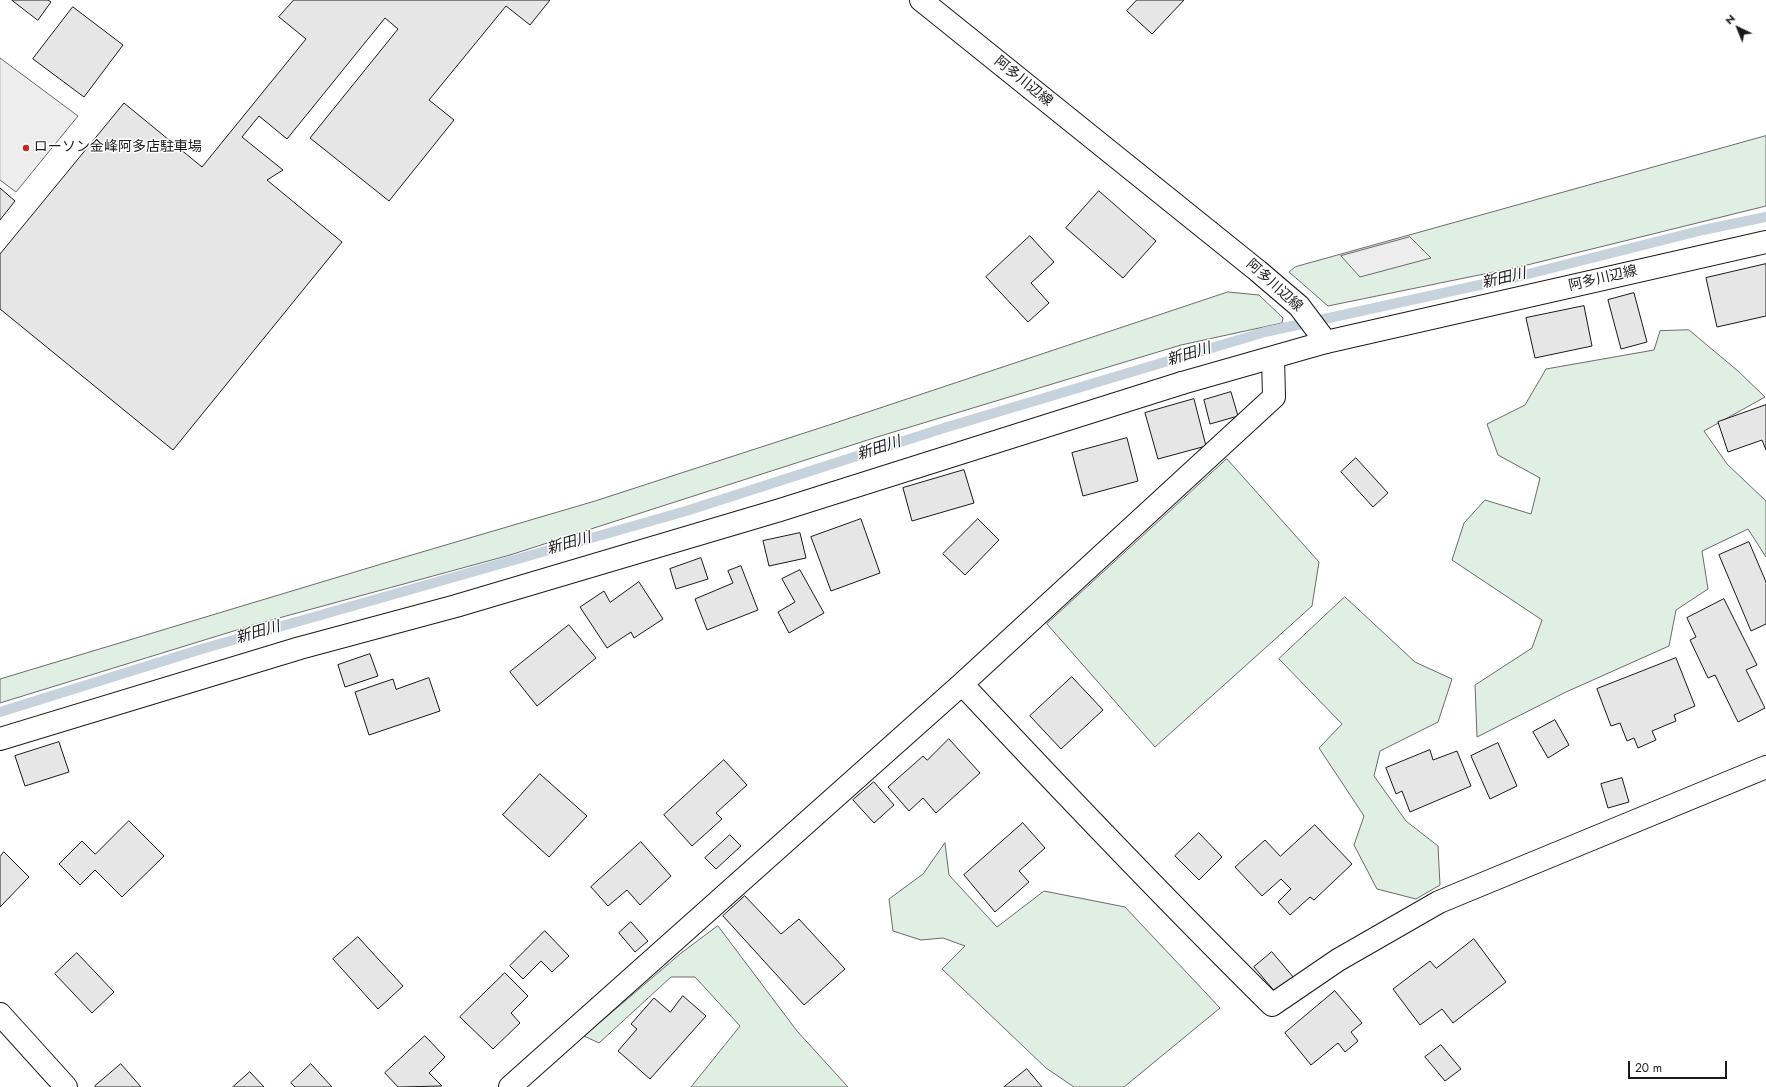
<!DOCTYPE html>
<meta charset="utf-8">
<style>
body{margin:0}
#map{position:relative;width:1766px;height:1087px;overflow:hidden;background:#fff;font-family:Jost,sans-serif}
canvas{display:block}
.north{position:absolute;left:1718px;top:8px;width:40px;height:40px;-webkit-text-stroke:3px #fff;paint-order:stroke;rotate:317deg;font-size:11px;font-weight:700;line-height:16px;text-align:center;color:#1a1a1a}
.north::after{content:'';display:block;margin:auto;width:14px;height:18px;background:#1a1a1a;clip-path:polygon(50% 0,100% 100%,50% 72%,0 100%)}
.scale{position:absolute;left:1628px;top:1061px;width:99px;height:18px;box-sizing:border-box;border:2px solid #1a1a1a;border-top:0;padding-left:5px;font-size:12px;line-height:14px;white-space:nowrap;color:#1a1a1a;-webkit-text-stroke:3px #fff;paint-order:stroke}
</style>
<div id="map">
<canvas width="1766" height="1087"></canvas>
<div class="north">N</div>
<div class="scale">20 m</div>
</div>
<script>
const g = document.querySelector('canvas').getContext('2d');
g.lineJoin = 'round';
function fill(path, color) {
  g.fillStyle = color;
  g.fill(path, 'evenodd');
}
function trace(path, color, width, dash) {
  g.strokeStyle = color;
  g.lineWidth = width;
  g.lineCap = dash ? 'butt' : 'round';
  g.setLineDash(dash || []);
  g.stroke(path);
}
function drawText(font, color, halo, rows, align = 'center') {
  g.font = font + ' Jost,"Noto Sans JP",sans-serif';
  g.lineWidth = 3;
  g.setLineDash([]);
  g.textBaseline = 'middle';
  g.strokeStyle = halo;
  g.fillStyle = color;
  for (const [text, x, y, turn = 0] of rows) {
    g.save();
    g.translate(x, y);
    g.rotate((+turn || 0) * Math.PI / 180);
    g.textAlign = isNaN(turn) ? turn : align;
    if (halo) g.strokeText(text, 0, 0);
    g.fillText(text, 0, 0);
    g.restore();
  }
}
const green = new Path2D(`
 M 1766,136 L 1766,206 L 1523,266 L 1328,306 L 1289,272 L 1295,267 Z
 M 1228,292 L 1259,295 L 1283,318 L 1282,323 L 1181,345 L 877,437 L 510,555 L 253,625 L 0,703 L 0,679 L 388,562 L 595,501 L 829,425 Z
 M 1689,330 L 1738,371 L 1765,397 L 1704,431 L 1727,464 L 1766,501 L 1766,557 L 1748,529 L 1702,551 L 1708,589 L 1676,610 L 1669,646 L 1566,692 L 1477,737 L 1475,685 L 1532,648 L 1542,620 L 1452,560 L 1464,523 L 1485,500 L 1531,514 L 1540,478 L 1498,455 L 1487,424 L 1525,405 L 1546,369 L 1654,350 L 1660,331 Z
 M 1227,459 L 1319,562 L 1312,606 L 1155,747 L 1047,624 Z
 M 1345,597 L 1415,662 L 1452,679 L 1438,722 L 1380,751 L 1374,776 L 1406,821 L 1438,846 L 1440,885 L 1416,899 L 1377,889 L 1354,845 L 1364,816 L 1319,748 L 1342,724 L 1279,659 Z
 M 945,843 L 949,875 L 997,927 L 1044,891 L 1125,907 L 1220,1008 L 1124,1087 L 1074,1087 L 1046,1068 L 942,969 L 965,946 L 943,938 L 921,940 L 893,931 L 889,899 L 923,874 Z
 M 718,926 L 797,1031 L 848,1087 L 691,1087 L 740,1026 L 695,977 L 671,977 L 599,1043 L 584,1036 L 680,954 Z`);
const parking = new Path2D(`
 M 0,58 L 78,116 L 16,192 L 0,180 Z
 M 1410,237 L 1431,258 L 1360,277 L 1341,256 Z`);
const stream = new Path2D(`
 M 0,712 L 205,648 L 686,511 L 944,428 L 1265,332 L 1516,277 L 1703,230 L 1766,217`);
const building = new Path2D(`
 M 12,0 L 48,0 L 51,2 L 38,20 Z
 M 294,0 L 550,0 L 530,25 L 506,6 L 429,100 L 454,120 L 389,201 L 310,138 L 398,29 L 385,18 L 287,139 L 259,116 L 242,137 L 283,170 L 267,180 L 342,242 L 173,450 L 0,309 L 0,254 L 124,103 L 202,167 L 306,39 L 279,17 Z
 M 1137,0 L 1184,0 L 1152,34 L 1127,11 Z
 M 73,7 L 123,45 L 84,97 L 33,59 Z
 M 0,188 L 15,201 L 0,220 Z
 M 1099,191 L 1156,241 L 1123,278 L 1066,228 Z
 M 1030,236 L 1054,262 L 1031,283 L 1049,303 L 1028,322 L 986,277 Z
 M 1766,264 L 1766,316 L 1717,327 L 1706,278 Z
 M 1634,293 L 1647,342 L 1621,349 L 1608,300 Z
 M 1584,306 L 1592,346 L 1535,358 L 1526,318 Z
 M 1231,392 L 1238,416 L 1210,424 L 1204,400 Z
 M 1194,399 L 1206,446 L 1158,459 L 1145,413 Z
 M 1766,405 L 1766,450 L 1762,440 L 1728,452 L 1718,422 Z
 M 1127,438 L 1138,481 L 1083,496 L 1072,453 Z
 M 1356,458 L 1388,493 L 1373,507 L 1341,472 Z
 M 964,470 L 974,503 L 912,521 L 903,488 Z
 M 861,519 L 880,573 L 831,591 L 811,537 Z
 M 978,519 L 999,540 L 965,575 L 943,554 Z
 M 800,533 L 806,558 L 769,566 L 763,541 Z
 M 1749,542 L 1766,582 L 1766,624 L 1751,631 L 1719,555 Z
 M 701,558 L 708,579 L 676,589 L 670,569 Z
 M 741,566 L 758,610 L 707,630 L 695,599 L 733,583 L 728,571 Z
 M 800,570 L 824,613 L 789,633 L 778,612 L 795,602 L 782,579 Z
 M 639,582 L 663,619 L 634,638 L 631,632 L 607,648 L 580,607 L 604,591 L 610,602 Z
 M 1724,599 L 1757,665 L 1746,670 L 1765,708 L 1738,722 L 1715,675 L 1708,678 L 1690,640 L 1696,637 L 1687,618 Z
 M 569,625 L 596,658 L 537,706 L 510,672 Z
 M 370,654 L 378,676 L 345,687 L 338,665 Z
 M 1676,658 L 1695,706 L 1674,715 L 1676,721 L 1652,731 L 1656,740 L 1638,748 L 1634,738 L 1627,741 L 1620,723 L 1611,726 L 1597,689 Z
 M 1072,677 L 1103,710 L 1061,749 L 1030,716 Z
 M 429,678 L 440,711 L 369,735 L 355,692 L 393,679 L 396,689 Z
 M 1555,720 L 1569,745 L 1548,758 L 1533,732 Z
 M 949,739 L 980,773 L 936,813 L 923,798 L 909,811 L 888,787 L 923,756 L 927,760 Z
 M 59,742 L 69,772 L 25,786 L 15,756 Z
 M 1498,743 L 1517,786 L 1490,799 L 1471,756 Z
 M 1430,750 L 1433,760 L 1457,751 L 1471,786 L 1410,812 L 1402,791 L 1396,794 L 1386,768 Z
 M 724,760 L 747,785 L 716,813 L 722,819 L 692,846 L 664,815 Z
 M 540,774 L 587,816 L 549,857 L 503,815 Z
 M 1622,778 L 1629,802 L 1608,808 L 1601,784 Z
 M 874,782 L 894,805 L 874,823 L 853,800 Z
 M 129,821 L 164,856 L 122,897 L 95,870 L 80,885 L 59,864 L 82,841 L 95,854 Z
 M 1023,823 L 1045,848 L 1019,871 L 1029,882 L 995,912 L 964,875 Z
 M 1315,825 L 1352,864 L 1314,900 L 1310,897 L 1290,915 L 1278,902 L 1291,889 L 1281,879 L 1262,896 L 1235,867 L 1265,840 L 1280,856 Z
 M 1199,833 L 1222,857 L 1199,880 L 1175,856 Z
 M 730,835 L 741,846 L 716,869 L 705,858 Z
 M 641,842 L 671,876 L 640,905 L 627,890 L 608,906 L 591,887 Z
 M 4,852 L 29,877 L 0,907 L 0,857 Z
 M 745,896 L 781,934 L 799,919 L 845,969 L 804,1005 L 723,916 Z
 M 631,922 L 648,941 L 635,952 L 619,933 Z
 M 545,931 L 569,956 L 552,972 L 541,961 L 523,979 L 510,966 Z
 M 358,937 L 403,986 L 378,1009 L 333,959 Z
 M 1474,939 L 1506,982 L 1453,1023 L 1442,1009 L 1420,1025 L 1393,989 L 1430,961 L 1436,968 Z
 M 1272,952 L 1294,978 L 1276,993 L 1254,967 Z
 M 77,953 L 114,992 L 92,1013 L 55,974 Z
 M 505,973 L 528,996 L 511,1013 L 520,1023 L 493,1049 L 460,1017 Z
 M 1335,991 L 1362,1023 L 1351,1032 L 1358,1041 L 1345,1052 L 1338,1043 L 1311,1065 L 1285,1033 Z
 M 683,996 L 706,1016 L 650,1079 L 618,1051 L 637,1029 L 631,1024 L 654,998 L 670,1012 Z
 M 425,1036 L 445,1057 L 429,1073 L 442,1086 L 398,1087 L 385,1073 Z
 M 1441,1045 L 1461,1069 L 1445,1081 L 1425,1057 Z
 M 121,1064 L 141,1087 L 95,1087 L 95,1086 Z
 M 311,1064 L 332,1087 L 295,1087 L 291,1083 Z
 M 1027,1069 L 1042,1087 L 1004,1087 Z
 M 250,1072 L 264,1087 L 233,1087 Z`);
const street = new Path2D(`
 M 1182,383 L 1326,342
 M 962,684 C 1064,793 1166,900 1272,1005 L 1338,960 L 1439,902 L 1766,767
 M 0,1014 L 66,1087
 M 510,1087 L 962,684 L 1274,397 L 1273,358`);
const secondary = new Path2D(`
 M 921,0 L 1258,271 L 1299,306 L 1326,342 L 1766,242
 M 0,739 L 300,648 L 456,606 L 780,510 L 1182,383`);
const markers = [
 [26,148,4,"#c62828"]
];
const streetNames = [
 ["阿多川辺線",1023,82,39],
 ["阿多川辺線",1603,279,-13],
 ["阿多川辺線",1274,286,42]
];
const poiNames = [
 ["ローソン金峰阿多店駐車場",34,148]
];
const waterNames = [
 ["新田川",1504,279,-13],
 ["新田川",1189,355,-17],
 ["新田川",879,449,-18],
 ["新田川",569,544,-16],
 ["新田川",258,633,-16]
];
fill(green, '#e0efe3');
trace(green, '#6a6a6a', 1);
fill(parking, '#ededed');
trace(parking, '#6a6a6a', 1);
trace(stream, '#c6d2dc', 10);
fill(building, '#e6e6e6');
trace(building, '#1a1a1a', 1);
trace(street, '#1a1a1a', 24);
trace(secondary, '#1a1a1a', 24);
trace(street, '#fff', 22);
trace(secondary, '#fff', 22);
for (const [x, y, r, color] of markers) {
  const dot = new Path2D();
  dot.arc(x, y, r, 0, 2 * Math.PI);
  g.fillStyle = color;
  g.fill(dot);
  trace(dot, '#fff', 1.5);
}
drawText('14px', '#1a1a1a', '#fff', streetNames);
drawText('14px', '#1a1a1a', '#fff', poiNames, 'left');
drawText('italic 15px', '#1a1a1a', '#fff', waterNames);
</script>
